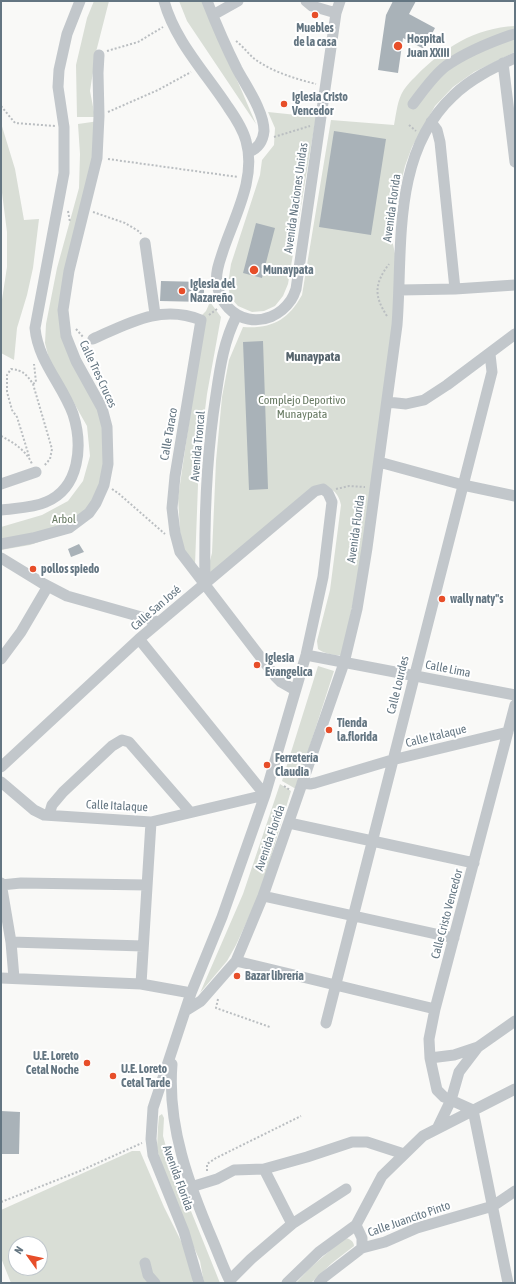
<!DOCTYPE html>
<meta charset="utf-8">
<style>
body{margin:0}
#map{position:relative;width:516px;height:1284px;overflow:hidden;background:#f9f9f7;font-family:"Asap Condensed",sans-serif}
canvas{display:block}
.frame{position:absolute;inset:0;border:2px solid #647682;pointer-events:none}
.north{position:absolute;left:8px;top:1236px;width:40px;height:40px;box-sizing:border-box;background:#fff;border:1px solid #c1c8cd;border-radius:50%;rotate:303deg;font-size:11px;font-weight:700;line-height:16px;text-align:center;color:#647682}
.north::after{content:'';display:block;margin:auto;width:14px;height:18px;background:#e74e29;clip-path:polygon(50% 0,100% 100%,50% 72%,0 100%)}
</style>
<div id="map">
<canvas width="516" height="1284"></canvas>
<div class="frame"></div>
<div class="north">N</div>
</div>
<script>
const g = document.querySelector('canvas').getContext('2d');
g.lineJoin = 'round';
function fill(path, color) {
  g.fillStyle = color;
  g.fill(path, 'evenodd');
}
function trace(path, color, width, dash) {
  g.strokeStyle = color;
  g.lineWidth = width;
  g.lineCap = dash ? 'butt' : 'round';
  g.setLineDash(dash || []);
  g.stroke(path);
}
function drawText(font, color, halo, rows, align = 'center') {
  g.font = font + ' "Asap Condensed",sans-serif';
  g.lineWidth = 4;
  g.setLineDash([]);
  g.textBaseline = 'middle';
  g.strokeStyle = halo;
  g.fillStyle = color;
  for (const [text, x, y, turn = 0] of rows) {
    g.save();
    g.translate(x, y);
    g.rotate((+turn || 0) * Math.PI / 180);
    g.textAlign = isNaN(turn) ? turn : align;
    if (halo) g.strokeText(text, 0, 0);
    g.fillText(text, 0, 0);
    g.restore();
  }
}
const green = new Path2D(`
 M 94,1 L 109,1 L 96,52 L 90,91 L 95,117 L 77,117 L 76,65 L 87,18 Z
 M 179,1 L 203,1 L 256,124 L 187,21 Z
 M 515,26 L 515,52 L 474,72 L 453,87 L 435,106 L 412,147 L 405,166 L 390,230 L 398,268 L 391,356 L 358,579 L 342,655 C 335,656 323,653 318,649 L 317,641 L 330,590 L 341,505 C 339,496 336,491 327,487 L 206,576 L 212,553 L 216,461 L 222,397 L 229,360 L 243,327 C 272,329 288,320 302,295 L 331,120 L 394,125 C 396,115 397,104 401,95 C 404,88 411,81 416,76 C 443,48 475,28 515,26 Z
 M 268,112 L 316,117 L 288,284 L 283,296 L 275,306 L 264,311 L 252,312 L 238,306 L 230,297 L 228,284 L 231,264 L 260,175 L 262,160 L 274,145 L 275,128 Z
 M 99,121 L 71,271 L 65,323 L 102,409 L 105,494 L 69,532 L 30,545 L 1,550 L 1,527 L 42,515 L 68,501 L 83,481 L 90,456 L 87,426 L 49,359 L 45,343 L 46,324 L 57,268 L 79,188 L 80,154 L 78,124 Z
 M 1,123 L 15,169 L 24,220 L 39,219 L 33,268 L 27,295 L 17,328 L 14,360 L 1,353 L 1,306 L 7,267 L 7,232 L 1,185 Z
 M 210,302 L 221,317 L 207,394 L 199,458 L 195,565 L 181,547 L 178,498 L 203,326 L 201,316 L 206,311 Z
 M 318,666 L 334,671 L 296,789 L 282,781 Z
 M 280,784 L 291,791 L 260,893 L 236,945 L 227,961 L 200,993 L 243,894 Z
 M 162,1114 L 164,1118 L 163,1136 L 168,1154 L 220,1283 L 204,1283 L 200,1261 L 165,1183 L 157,1148 L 158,1127 L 159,1116 Z
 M 132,1151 L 140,1151 L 164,1207 L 189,1257 L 195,1280 L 191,1283 L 11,1283 L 1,1258 L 1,1210 ZM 16,1244 L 40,1244 L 40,1268 L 16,1268 Z
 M 344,1238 C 349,1238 354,1241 354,1246 L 332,1263 L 311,1283 L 296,1283 L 309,1269 Z`);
const building = new Path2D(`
 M 393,1 L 416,1 L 409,14 L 435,28 L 424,49 L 403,38 L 398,73 L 378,70 L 386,15 Z
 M 334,131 L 386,139 L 371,235 L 319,227 Z
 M 256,223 L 275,228 L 262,278 L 243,273 Z
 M 161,281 L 204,282 L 204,302 L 160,301 Z
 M 263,341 L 268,489 L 249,490 L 243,342 Z
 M 79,544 L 84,552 L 71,557 L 68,549 Z
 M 1,1111 L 20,1112 L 19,1154 L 1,1154 Z`);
const path = new Path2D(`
 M 236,41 C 243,46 249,55 256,60 C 273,72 296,79 316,84
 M 107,51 L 138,42 L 163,27
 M 1,106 L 15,123 L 55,126
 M 108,112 L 158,90 L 191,72
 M 409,125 L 416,131
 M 274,137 L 310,126
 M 108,159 L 238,177
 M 68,211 L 70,222
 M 93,212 L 125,223 L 140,232 L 141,234
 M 209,315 L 217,309
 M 387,316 C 374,296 374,284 389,264
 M 76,329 L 84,338
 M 33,384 L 36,382 L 34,364
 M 1,436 C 14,443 26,450 32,464
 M 29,456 L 17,417 L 12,410 L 7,392 L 7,375 L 11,369 C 23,370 27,375 33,384 L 52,449 L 50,459 L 44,466
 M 112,489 L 118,493 L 165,534
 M 336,489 L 349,486 L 365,487
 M 284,786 L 290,790
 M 218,999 L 216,1008 L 270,1027
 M 207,1171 L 207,1164 L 216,1158 L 301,1116
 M 1,1202 L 80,1171 L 142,1143`);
const minor = new Path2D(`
 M 164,1 C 175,41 205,72 228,107 C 235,117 243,129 246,141 C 257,179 233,219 222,254 C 219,263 215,274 217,284 C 224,324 269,332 291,300 C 293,297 295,292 296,289 L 336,13 L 340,1
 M 207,1 C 216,24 226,47 237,69 C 246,86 264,111 264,131 C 263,141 259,148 249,152
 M 306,1 L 312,6 L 336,13
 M 213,15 L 238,1
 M 503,63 L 515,162
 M 413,104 C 423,91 433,76 446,66 C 466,52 488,43 511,35 L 515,34
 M 431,122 L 437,130 L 440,142 L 455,289
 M 145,243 L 155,314
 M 400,290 L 455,289 L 515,285
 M 93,339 C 129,323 161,304 201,320 L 175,476 L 172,508 L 175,533 L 180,552 L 275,676 L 281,682 L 295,690
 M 387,402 L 406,404 L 424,400 L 447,385 L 515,334
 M 379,462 L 463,485 L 515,496
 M 1,484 L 36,472
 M 1,510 C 15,508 33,508 46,502 C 80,488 83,445 73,414 C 62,384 38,361 35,328 L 64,173 L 64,127 L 58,87 L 59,70 L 67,34 L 80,1
 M 1,544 L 33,538 L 69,528 L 89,513 L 96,503 L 104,485 L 108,464 L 107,427 L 102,408 L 76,361 L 66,336 L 63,310 L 69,271 L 97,158 L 99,116 L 98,73 L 99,55
 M 1,558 L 42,583 L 67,596 L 159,622
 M 205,583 C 204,520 206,457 216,395 C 220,367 224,340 237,315
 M 306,655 L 515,695
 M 1,659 L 21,632 L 48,586
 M 1,767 L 139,639 L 315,491 L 323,489 L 328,493 L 332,502 L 323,577 L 306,655 L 265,795 L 222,917 L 191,993 L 153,1108 L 151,1139 L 153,1155 L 184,1232 L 199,1283
 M 1,782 L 34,810 L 44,815 L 151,822 L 265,795 L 139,639
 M 302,783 L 310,784 L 315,783 L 392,760 L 508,732
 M 49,815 L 52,805 L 63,792 L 112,746 L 122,740 L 129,742 L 190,812
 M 289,823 L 474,863
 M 1,883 L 11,942 L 14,978
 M 1,885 L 21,883 L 147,885
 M 263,896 L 454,938
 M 11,942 L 143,946
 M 236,961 L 435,1009
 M 1,978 L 141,984 L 191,993
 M 141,984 L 151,822
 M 185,1011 L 201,1001 L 236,961 L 263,896 L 344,663 L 357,609 L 367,548 L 397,325 C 403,248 391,154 453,96 C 470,79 493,68 515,58
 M 326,1023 L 492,372 L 490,354
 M 430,1058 L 454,1055 L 478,1047
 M 172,1064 C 167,1126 189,1185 213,1241 C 219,1255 224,1270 231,1283
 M 473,1110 L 444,1097 L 437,1090 L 430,1058 L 429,1039 L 435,1009 L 515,705
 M 473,1110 L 508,1283
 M 438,1127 L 451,1100 L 459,1072 L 478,1047 L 515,1021
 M 264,1169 L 292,1224
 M 191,1187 L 217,1179 L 234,1170 L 264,1169 L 307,1157 L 352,1142 L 367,1142 L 404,1154
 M 356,1225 L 362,1238 L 362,1248
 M 145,1263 L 148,1275 L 155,1283
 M 230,1280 L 251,1259 L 292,1224 L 346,1189
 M 287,1283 L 319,1252 L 356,1225 L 382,1176 L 423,1136 L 515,1089
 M 319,1283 L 323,1278 L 362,1248 L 385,1242 L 417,1228 L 493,1206 L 515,1191`);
const markers = [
 [315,15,4,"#e74e29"],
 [398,46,5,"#e74e29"],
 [284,104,4,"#e74e29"],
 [254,270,5,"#e74e29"],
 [182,291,4,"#e74e29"],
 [33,569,4,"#e74e29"],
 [442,599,4,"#e74e29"],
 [257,665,4,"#e74e29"],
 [329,730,4,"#e74e29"],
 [267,765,4,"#e74e29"],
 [237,976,4,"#e74e29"],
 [87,1063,4,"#e74e29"],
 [113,1076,4,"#e74e29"]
];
const poiNames = [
 ["Muebles",315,28,"center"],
 ["de la casa",315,42,"center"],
 ["Hospital",407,39],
 ["Juan XXIII",407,53],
 ["Iglesia Cristo",292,97],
 ["Vencedor",292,111],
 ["Munaypata",263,270],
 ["Iglesia del",190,284],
 ["Nazareño",190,298],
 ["pollos spiedo",41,569],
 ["wally naty\"s",450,599],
 ["Iglesia",265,658],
 ["Evangelica",265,672],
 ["Tienda",337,723],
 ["la.florida",337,737],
 ["Ferretería",275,758],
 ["Claudia",275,772],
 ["Bazar librería",245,976],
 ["U.E. Loreto",79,1056,"right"],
 ["Cetal Noche",79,1070,"right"],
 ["U.E. Loreto",121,1069],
 ["Cetal Tarde",121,1083]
];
const streetNames = [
 ["Avenida Naciones Unidas",296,198,-82],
 ["Avenida Florida",392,208,-82],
 ["Calle Tres Cruces",98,374,65],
 ["Calle Taraco",169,434,-80],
 ["Avenida Troncal",198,446,-85],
 ["Avenida Florida",356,529,-82],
 ["Calle San José",156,608,-41],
 ["Calle Lima",448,669,11],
 ["Calle Lourdes",398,685,-76],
 ["Calle Italaque",436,736,-14],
 ["Calle Italaque",117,806,3],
 ["Avenida Florida",270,838,-71],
 ["Calle Cristo Vencedor",447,914,-75],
 ["Avenida Florida",178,1178,70],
 ["Calle Juancito Pinto",409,1219,-19]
];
const parkNames = [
 ["Complejo Deportivo",302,400],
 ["Munaypata",302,414],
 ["Arbol",64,519]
];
const neighbourhoodNames = [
 ["Munaypata",313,357]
];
fill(green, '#d9ded6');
fill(building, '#a9b2b8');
trace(path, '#babec1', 2, [2, 2]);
trace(minor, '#c2c7cb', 11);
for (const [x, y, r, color] of markers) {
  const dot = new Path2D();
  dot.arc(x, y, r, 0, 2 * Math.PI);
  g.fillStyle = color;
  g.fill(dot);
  trace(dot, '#fff', 1.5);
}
drawText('bold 12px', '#647682', '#fff', poiNames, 'left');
drawText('12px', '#647682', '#fff', streetNames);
drawText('12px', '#687a63', '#fff', parkNames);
drawText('bold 13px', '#56646d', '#fff', neighbourhoodNames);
</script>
